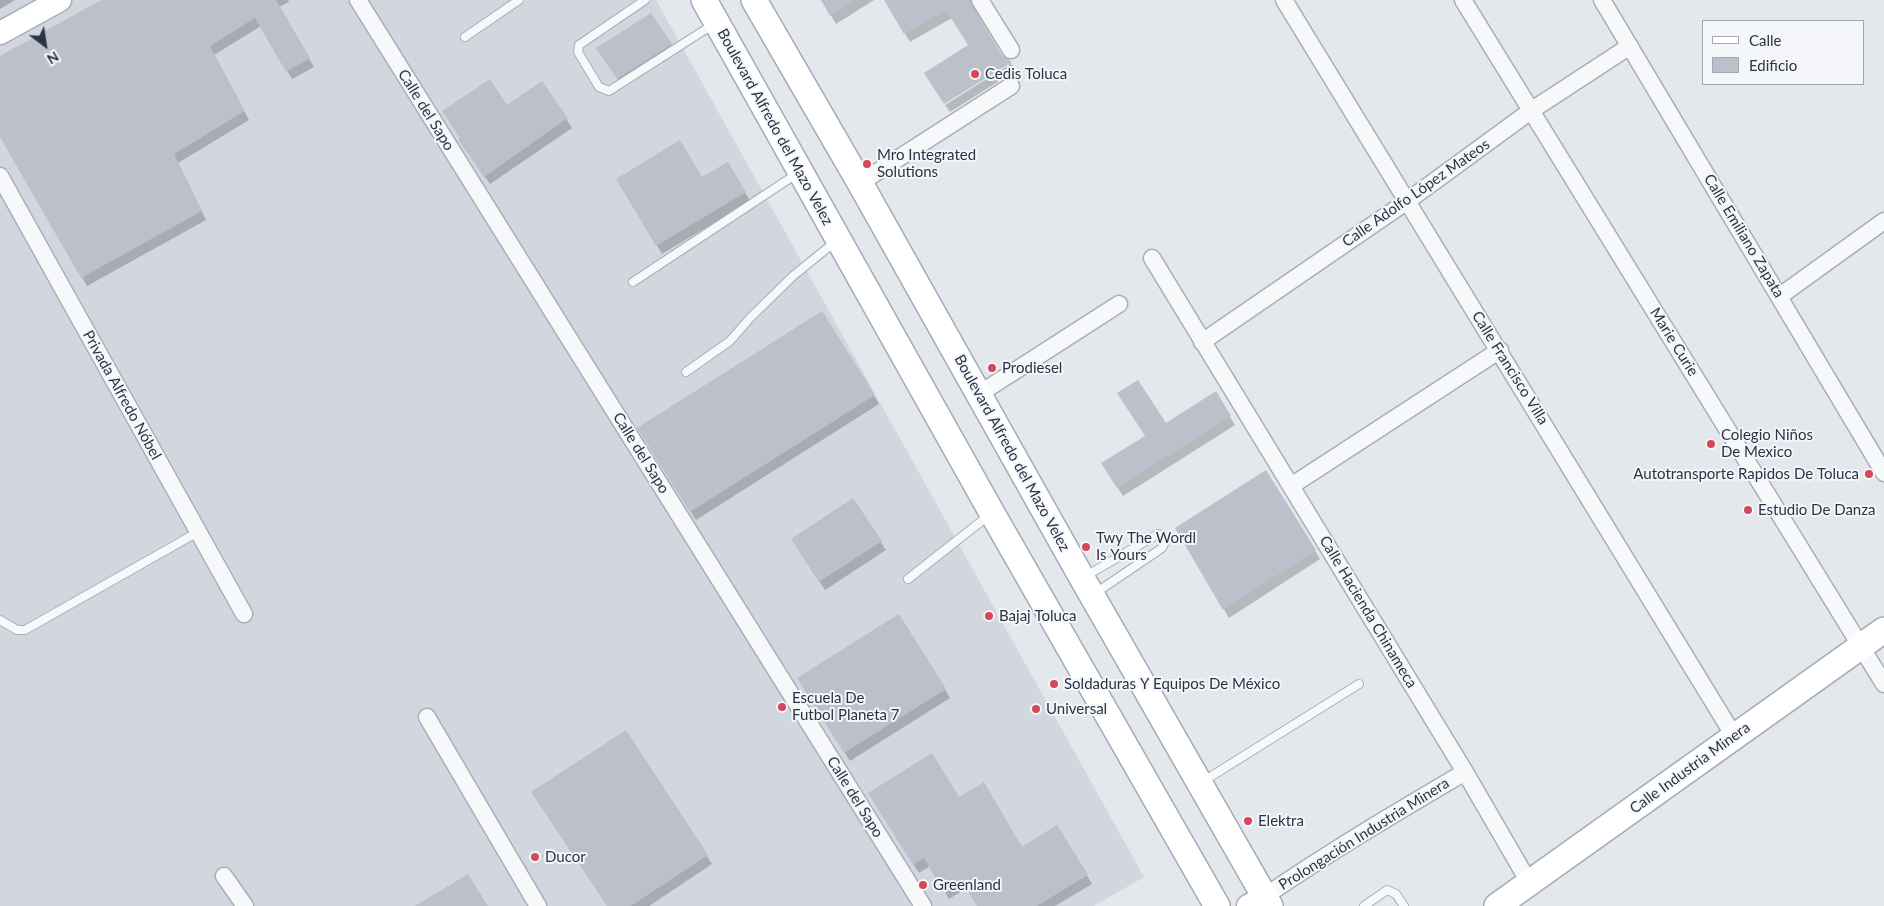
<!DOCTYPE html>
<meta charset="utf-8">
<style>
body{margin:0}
#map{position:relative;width:1884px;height:906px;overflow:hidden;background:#e4e7ec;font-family:Lato,sans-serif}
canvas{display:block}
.legend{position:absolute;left:1702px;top:20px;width:162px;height:65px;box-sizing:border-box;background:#f4f6f9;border:1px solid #a4a8b1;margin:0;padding:6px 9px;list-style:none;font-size:15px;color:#2b3445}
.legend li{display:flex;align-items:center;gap:10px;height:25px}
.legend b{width:25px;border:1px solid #a4a8b1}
.north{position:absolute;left:20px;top:20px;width:50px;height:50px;-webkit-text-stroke:4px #f4f6f9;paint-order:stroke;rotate:149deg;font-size:14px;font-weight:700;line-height:20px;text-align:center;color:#2b3445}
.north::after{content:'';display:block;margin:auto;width:18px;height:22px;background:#2b3445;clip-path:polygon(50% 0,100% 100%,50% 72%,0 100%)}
</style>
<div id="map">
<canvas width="1884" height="906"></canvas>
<ul class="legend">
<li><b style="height:6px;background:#fff"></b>Calle</li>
<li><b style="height:14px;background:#bbc0ca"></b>Edificio</li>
</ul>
<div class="north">N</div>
</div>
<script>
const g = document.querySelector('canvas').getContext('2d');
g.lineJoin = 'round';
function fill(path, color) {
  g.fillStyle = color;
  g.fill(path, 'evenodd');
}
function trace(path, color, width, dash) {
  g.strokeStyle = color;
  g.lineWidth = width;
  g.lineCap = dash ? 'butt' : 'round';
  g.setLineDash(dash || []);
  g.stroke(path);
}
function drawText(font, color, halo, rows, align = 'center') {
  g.font = font + ' Lato,sans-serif';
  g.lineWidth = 4;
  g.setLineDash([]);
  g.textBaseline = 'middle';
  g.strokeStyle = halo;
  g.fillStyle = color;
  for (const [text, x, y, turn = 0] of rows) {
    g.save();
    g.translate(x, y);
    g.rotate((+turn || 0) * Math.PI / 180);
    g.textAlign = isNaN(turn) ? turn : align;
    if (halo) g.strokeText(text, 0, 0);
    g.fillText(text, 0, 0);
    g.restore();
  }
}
const built = new Path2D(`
 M 0,0 L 656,0 L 1144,877 L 1094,906 L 0,906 Z`);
const shadow = new Path2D(`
 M 0,0 L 15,0 L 0,9 Z
 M 103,0 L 288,0 L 289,2 L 279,7 L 314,67 L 292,79 L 261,26 L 214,55 L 249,120 L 178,163 L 206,220 L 87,286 L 0,134 L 0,57 Z
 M 822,0 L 874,0 L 836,24 Z
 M 885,0 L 971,0 L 975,7 L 976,14 L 1002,56 L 1011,63 L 1015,71 L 950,112 L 945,105 L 1009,65 L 1009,62 L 969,46 L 952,18 L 910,42 Z
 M 651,14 L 676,53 L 623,87 L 603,57 Z
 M 542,82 L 572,128 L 490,184 L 465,148 L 461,138 Z
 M 728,163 L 750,201 L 662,254 L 617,179 L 702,179 Z
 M 822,313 L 879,404 L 696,520 L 644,437 Z
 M 1230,417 L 1235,425 L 1123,496 L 1108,472 L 1146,436 L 1165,424 Z
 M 1265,471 L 1320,559 L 1229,618 L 1176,528 Z
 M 853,500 L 886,550 L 825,590 L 797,547 Z
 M 899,616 L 950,698 L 850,761 L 803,687 Z
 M 625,732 L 712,864 L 649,906 L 607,906 Z
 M 958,799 L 1021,849 L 1057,827 L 1092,884 L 1055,906 L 978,906 L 967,888 L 949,899 L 930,866 L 919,873 L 875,802 Z`);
const building = new Path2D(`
 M 101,0 L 276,0 L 310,58 L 286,72 L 255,18 L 210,46 L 245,111 L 174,154 L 202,211 L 81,278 L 0,137 L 0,56 Z
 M 821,0 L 856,0 L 830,16 Z
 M 884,0 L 970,0 L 972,5 L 1002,55 L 1012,62 L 944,104 L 924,73 L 968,45 L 946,10 L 904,34 Z
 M 651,13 L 672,44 L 617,79 L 596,48 Z
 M 490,79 L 507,105 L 542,81 L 568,118 L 484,177 L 458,139 L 460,138 L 442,111 Z
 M 680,140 L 702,177 L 728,162 L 746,192 L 656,246 L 616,179 Z
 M 822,311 L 875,395 L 690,512 L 637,428 Z
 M 1138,380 L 1166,423 L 1216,391 L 1231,416 L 1117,488 L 1101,463 L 1145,436 L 1117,393 Z
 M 1266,470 L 1316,550 L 1223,610 L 1175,528 Z
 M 853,498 L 882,541 L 819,582 L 791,539 Z
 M 899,614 L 946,689 L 844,753 L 797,678 Z
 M 626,730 L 708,855 L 631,906 L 607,906 L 531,792 Z
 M 932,753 L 959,797 L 984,782 L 1022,847 L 1057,825 L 1088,875 L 1037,906 L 977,906 L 961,880 L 943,891 L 924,858 L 913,865 L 868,793 Z
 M 468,874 L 488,906 L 415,906 Z`);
const lane = new Path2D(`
 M 645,0 L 579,45 L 578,52 L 599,87 L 609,91 L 714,24
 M 465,37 L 519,0
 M 633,282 L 798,173
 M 686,372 L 730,341 L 750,318 L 793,276 L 836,241
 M 1084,577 L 1158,534 L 1163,537 L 1165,542 L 1162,548 L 1094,594
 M 908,579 L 988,516
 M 0,620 L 17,630 L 25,630 L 198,532
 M 1202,782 L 1359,684
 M 1364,906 L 1387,890 L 1396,894 L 1404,906`);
const street = new Path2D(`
 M 358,0 L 923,906
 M 980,0 L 1011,50
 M 1284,0 L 1734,736
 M 1463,0 L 1884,684
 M 1602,0 L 1884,473
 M 0,176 L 244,614
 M 860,183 L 1011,86
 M 1152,258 L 1465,772 L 1530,884
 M 1780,296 L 1884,221
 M 1202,342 L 1406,202 L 1532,110 L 1630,46
 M 979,394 L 1119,304
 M 1291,486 L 1500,350
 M 427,717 L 538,906
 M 224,876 L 245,906
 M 1264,897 C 1329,852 1397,812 1465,772`);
const secondary = new Path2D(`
 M 0,33 L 60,0
 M 1248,906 L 1264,897`);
const primary = new Path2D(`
 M 704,0 L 992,513 L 1217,906
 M 754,0 L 860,183 L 1082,578 L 1270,906
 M 1497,906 L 1884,630`);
const markers = [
 [975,74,5,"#d1495b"],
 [867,164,5,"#d1495b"],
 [992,368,5,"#d1495b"],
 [1711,444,5,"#d1495b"],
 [1869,474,5,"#d1495b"],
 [1748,510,5,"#d1495b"],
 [1086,547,5,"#d1495b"],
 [989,616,5,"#d1495b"],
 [1054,684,5,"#d1495b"],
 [782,707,5,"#d1495b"],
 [1036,709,5,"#d1495b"],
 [1248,821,5,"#d1495b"],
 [535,857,5,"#d1495b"],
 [923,885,5,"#d1495b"]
];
const poiNames = [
 ["Cedis Toluca",985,74],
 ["Mro Integrated",877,155],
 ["Solutions",877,172],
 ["Prodiesel",1002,368],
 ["Colegio Niños",1721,435],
 ["De Mexico",1721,452],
 ["Autotransporte Rapidos De Toluca",1859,474,"right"],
 ["Estudio De Danza",1758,510],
 ["Twy The Wordl",1096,538],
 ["Is Yours",1096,555],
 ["Bajaj Toluca",999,616],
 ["Soldaduras Y Equipos De México",1064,684],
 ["Escuela De",792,698],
 ["Futbol Planeta 7",792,715],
 ["Universal",1046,709],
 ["Elektra",1258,821],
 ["Ducor",545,857],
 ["Greenland",933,885]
];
const streetNames = [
 ["Calle del Sapo",426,110,58],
 ["Boulevard Alfredo del Mazo Velez",775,127,61],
 ["Calle Adolfo López Mateos",1416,193,-35],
 ["Calle Emiliano Zapata",1744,236,59],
 ["Marie Curie",1674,342,58],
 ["Calle Francisco Villa",1510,368,58],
 ["Privada Alfredo Nóbel",122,395,61],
 ["Calle del Sapo",641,453,58],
 ["Boulevard Alfredo del Mazo Velez",1012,453,61],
 ["Calle Hacienda Chinameca",1368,612,59],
 ["Calle Industria Minera",1690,768,-36],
 ["Calle del Sapo",855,797,58],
 ["Prolongación Industria Minera",1364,834,-32]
];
fill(built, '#d2d6de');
fill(shadow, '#0003');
fill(building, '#bbc0ca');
trace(lane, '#a9aeb7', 10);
trace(street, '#a9aeb7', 19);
trace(secondary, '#a9aeb7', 25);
trace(primary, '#a3abb8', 28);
trace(lane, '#f7f8fa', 8);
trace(street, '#f7f8fa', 16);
trace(secondary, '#fff', 22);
trace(primary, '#fff', 25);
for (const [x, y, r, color] of markers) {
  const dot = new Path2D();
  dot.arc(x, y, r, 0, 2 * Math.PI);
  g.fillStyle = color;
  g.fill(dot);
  trace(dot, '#f4f6f9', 2);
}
drawText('15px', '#2b3445', '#f4f6f9', poiNames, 'left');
drawText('15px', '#2b3445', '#f4f6f9', streetNames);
</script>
